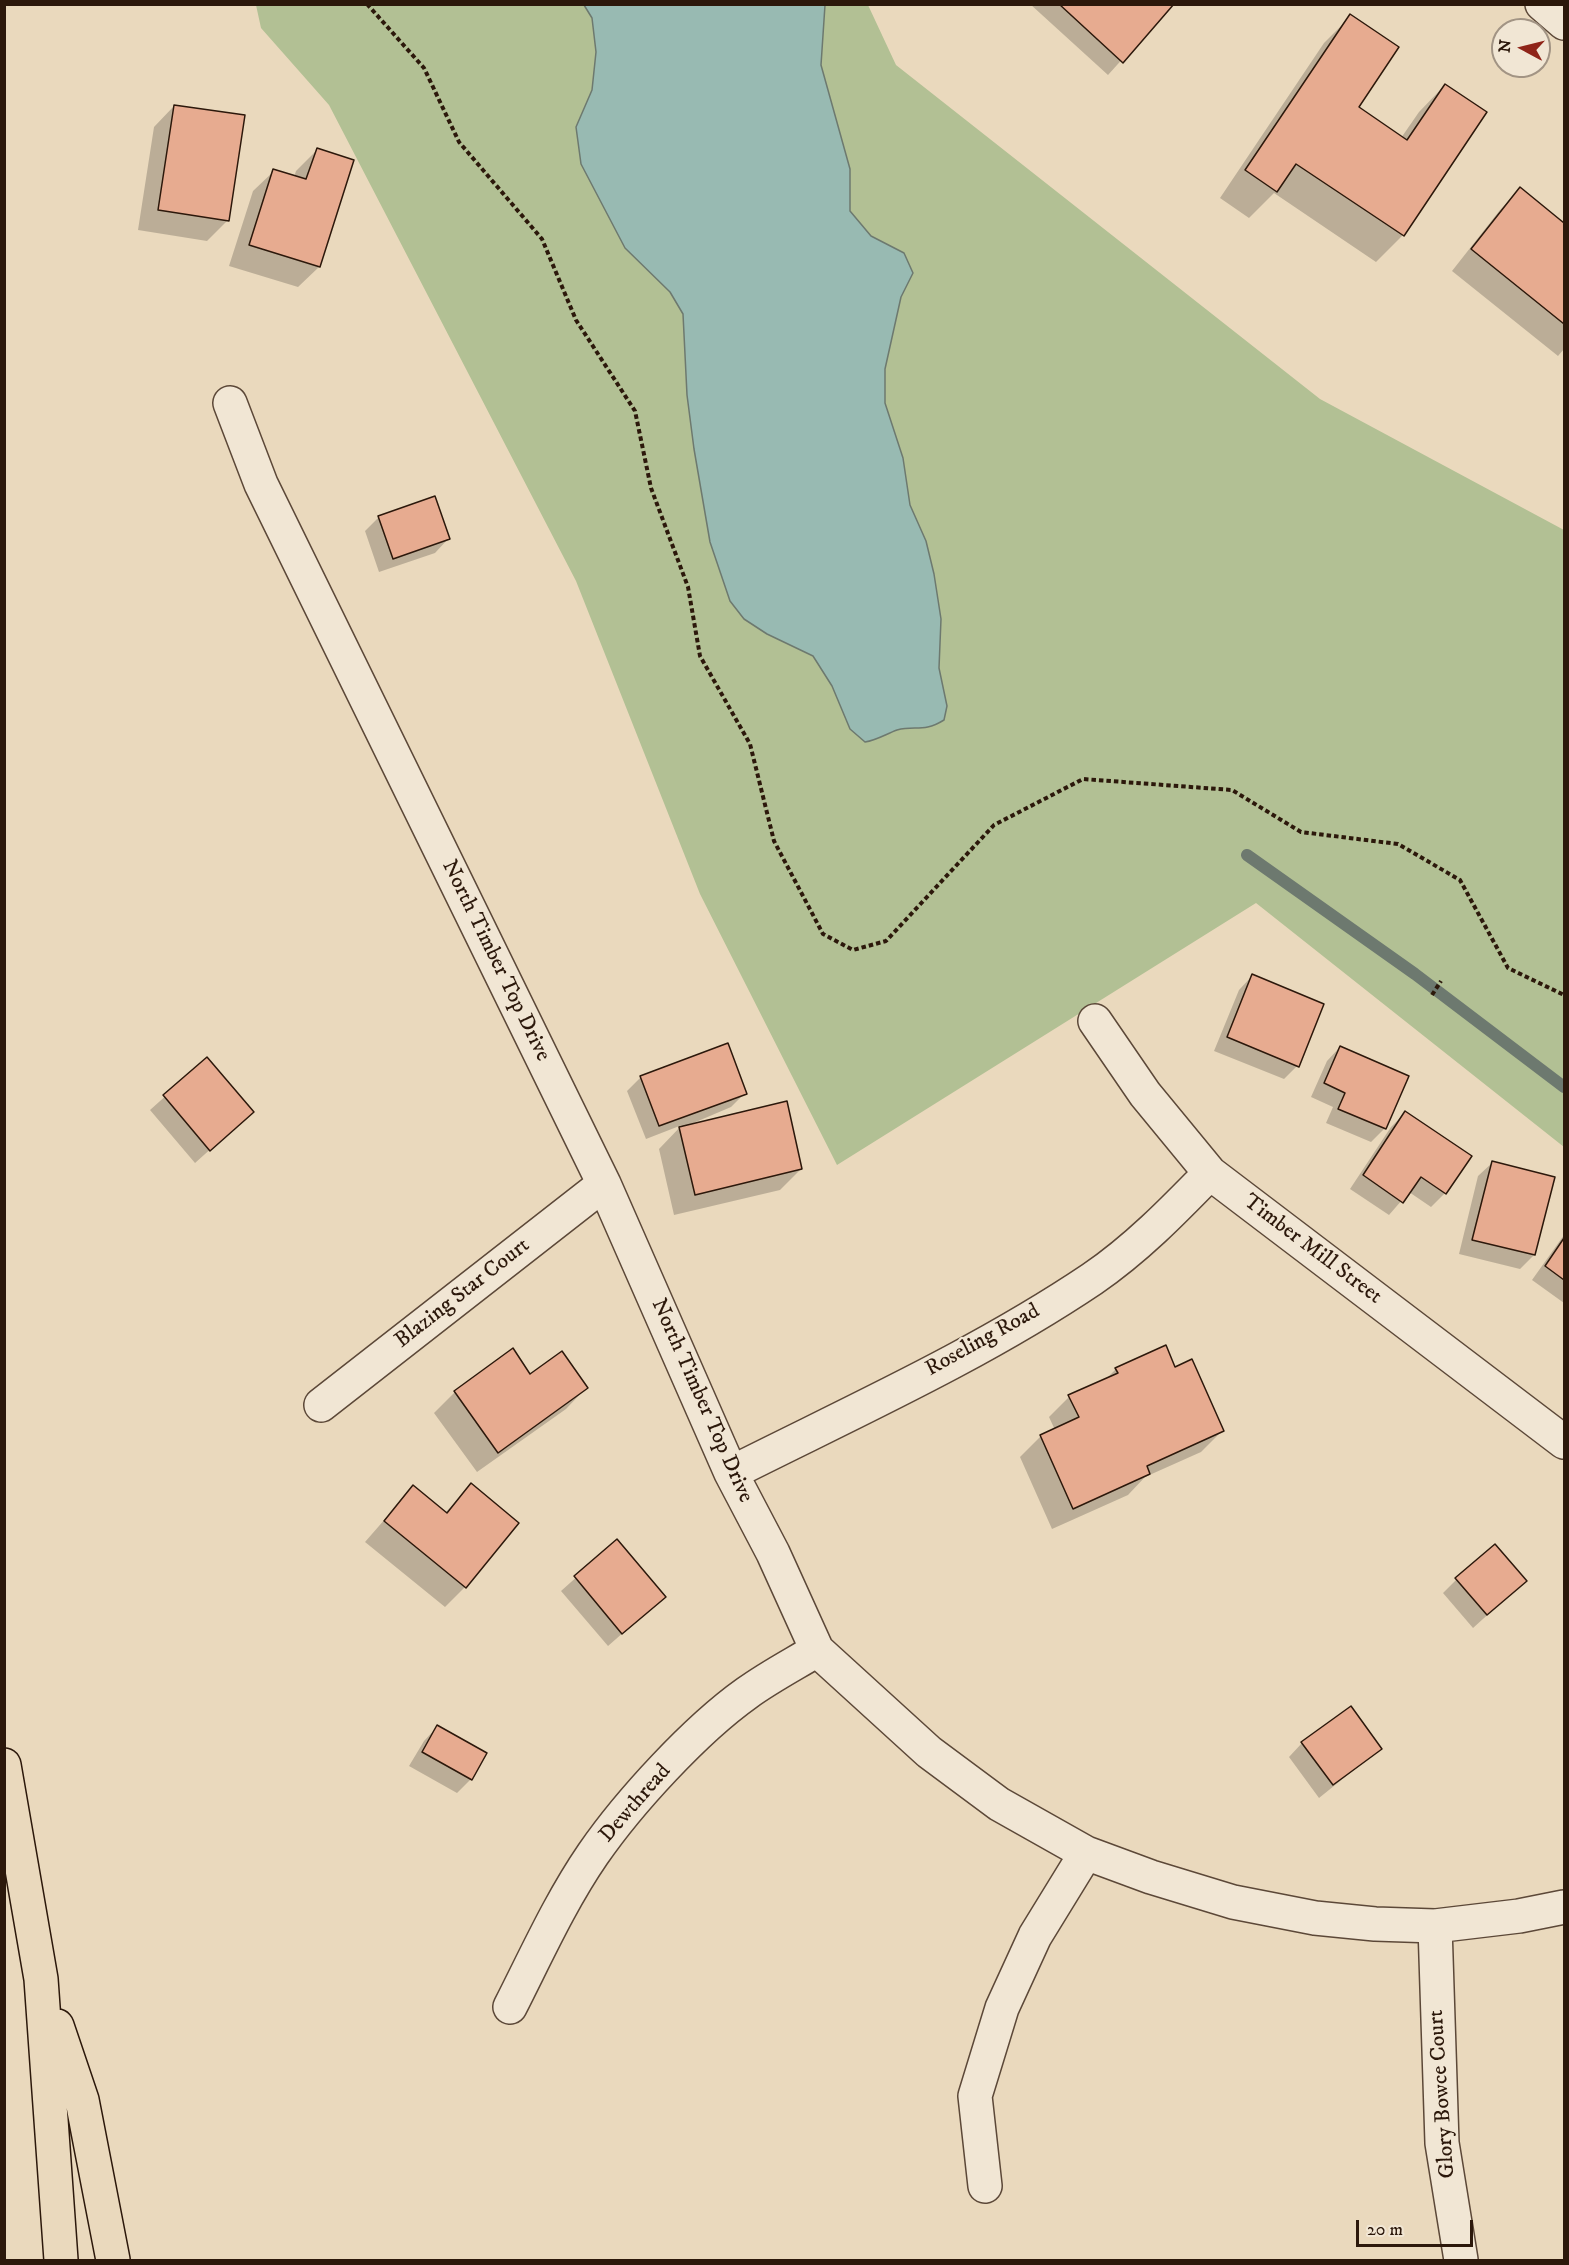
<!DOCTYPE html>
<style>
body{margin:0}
#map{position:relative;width:1569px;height:2265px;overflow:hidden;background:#ead9bd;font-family:"IM FELL DW Pica",serif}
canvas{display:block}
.frame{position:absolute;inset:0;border:6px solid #2c180b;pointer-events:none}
.north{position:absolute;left:1491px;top:18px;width:60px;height:60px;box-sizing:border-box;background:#f1e6d4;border:2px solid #a29484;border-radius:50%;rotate:277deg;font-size:16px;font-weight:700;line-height:24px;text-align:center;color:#2c180b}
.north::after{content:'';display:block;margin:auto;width:21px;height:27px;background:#8f2418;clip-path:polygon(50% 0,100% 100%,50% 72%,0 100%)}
.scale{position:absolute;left:1356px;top:2220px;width:117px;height:27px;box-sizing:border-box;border:3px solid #2c180b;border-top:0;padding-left:8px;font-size:18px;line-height:21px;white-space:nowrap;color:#2c180b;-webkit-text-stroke:4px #f1e6d4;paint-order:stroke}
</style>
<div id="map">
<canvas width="1569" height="2265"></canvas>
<div class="frame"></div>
<div class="north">N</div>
<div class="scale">20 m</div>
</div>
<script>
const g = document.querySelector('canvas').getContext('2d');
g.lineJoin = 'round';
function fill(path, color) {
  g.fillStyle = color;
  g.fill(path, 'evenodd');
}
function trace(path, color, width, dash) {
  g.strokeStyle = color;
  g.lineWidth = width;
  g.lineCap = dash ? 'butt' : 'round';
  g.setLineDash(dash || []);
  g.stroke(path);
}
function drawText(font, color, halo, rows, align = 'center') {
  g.font = font + ' "IM FELL DW Pica",serif';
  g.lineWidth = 4.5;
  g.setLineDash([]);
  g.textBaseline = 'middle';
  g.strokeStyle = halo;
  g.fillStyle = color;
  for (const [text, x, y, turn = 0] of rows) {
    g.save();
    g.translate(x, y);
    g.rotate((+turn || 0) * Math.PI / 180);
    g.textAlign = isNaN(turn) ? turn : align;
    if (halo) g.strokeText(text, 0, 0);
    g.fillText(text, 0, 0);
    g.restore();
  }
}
const green = new Path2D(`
 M 256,5 L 868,5 L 896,65 L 1320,399 L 1564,530 L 1564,1147 L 1256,903 L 837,1165 L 700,894 L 576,581 L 329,105 L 261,28 Z`);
const water = new Path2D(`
 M 584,5 L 825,5 L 821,65 L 850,169 L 850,211 L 871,236 L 904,253 L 913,273 L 901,297 L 885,369 L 885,403 L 903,458 L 910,505 L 926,541 L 934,574 L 941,619 L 939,668 L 947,706 L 944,720 C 923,733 916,725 897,730 C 886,734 877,740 865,742 L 850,729 L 832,686 L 813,656 L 767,634 L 744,619 L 730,601 L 710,542 L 694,449 L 687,395 L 683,314 L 670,292 L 625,248 L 581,164 L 576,127 L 592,90 L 596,52 L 592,18 Z`);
const shadow = new Path2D(`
 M 1030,4 L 1172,4 L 1108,75 Z
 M 1351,16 L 1356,107 L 1401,138 L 1419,112 L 1445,85 L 1485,112 L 1403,235 L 1376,262 L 1274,193 L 1249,218 L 1220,198 L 1324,43 Z
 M 174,106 L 228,220 L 207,241 L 138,230 L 154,127 Z
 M 317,150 L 319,267 L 298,287 L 229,266 L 253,191 L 274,171 L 294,177 L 296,171 Z
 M 1520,189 L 1564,225 L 1564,349 L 1558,356 L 1452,271 L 1500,210 Z
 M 379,517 L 448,539 L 435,553 L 379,572 L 365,531 Z
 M 1252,976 L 1297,1066 L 1284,1079 L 1214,1051 L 1239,990 Z
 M 1340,1047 L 1385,1128 L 1371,1142 L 1326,1123 L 1333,1107 L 1311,1097 L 1327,1061 Z
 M 207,1059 L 252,1112 L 195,1163 L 150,1110 Z
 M 641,1077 L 745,1093 L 731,1107 L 684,1127 L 801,1169 L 780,1190 L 674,1215 L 659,1149 L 682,1125 L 646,1139 L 627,1091 Z
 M 1405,1113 L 1469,1157 L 1445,1193 L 1431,1207 L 1409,1192 L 1389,1215 L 1350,1189 L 1391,1127 Z
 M 1492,1163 L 1534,1255 L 1520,1269 L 1459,1254 L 1478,1176 Z
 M 1564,1235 L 1564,1303 L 1532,1280 Z
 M 1116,1369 L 1175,1369 L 1222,1431 L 1201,1452 L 1145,1477 L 1128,1495 L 1052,1529 L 1020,1457 L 1041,1436 L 1055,1430 L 1049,1417 L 1069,1397 L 1104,1381 Z
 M 530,1376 L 586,1388 L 566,1409 L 477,1472 L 434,1413 L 455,1392 Z
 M 471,1485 L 465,1587 L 445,1607 L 365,1542 L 413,1487 L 445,1513 Z
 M 617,1541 L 664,1597 L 608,1646 L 561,1591 Z
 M 1457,1579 L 1525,1581 L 1473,1628 L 1443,1593 Z
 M 437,1727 L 485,1754 L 471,1779 L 457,1793 L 409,1766 L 424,1741 Z
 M 1302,1743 L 1380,1749 L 1319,1798 L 1289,1757 Z`);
const stream = new Path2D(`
 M 1247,855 L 1415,974 L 1564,1087`);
const building = new Path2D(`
 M 1059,4 L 1174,4 L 1123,63 Z
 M 1350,14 L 1399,47 L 1359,107 L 1407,140 L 1445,84 L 1487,112 L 1404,236 L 1296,164 L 1277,192 L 1245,170 Z
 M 174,105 L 245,115 L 229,221 L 158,210 Z
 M 317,148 L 354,160 L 320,267 L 249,245 L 273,169 L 306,179 Z
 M 1520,187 L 1564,223 L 1564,324 L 1471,249 Z
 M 435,496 L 450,539 L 393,559 L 378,516 Z
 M 1252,974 L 1324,1004 L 1299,1067 L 1227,1037 Z
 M 728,1043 L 747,1094 L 659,1126 L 640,1076 Z
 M 1340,1046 L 1409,1076 L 1386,1129 L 1338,1109 L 1345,1093 L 1324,1083 Z
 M 207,1057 L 254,1112 L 210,1151 L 163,1095 Z
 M 787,1101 L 802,1169 L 695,1195 L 679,1127 Z
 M 1405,1111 L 1472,1156 L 1446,1194 L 1421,1177 L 1403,1203 L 1363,1175 Z
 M 1492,1161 L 1555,1177 L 1535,1255 L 1472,1240 Z
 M 1564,1238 L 1564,1280 L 1545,1266 Z
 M 1166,1345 L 1175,1367 L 1192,1359 L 1224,1431 L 1147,1466 L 1150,1474 L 1073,1509 L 1040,1435 L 1079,1417 L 1068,1395 L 1118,1373 L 1115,1368 Z
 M 513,1348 L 530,1374 L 562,1351 L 588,1388 L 498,1453 L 454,1391 Z
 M 471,1483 L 519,1523 L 466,1588 L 384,1521 L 413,1485 L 447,1513 Z
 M 617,1539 L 666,1597 L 622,1634 L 574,1576 Z
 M 1495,1544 L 1527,1581 L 1487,1615 L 1455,1578 Z
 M 1351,1706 L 1382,1749 L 1333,1785 L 1301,1742 Z
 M 437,1725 L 487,1753 L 472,1780 L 422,1752 Z`);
const path = new Path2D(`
 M 367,4 L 424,68 L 459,142 L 542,239 L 576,320 L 635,411 L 651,488 L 688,587 L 700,656 L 750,744 L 774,841 L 823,934 L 853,950 L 886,941 L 994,825 L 1083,779 L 1232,790 L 1301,832 L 1398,844 L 1460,880 L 1508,968 L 1564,995
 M 1432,995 L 1441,981`);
const minor = new Path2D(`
 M 1542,4 L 1564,23
 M 230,403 L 261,484 L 604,1184 L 731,1473 L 773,1553 L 817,1650 L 929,1752 L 999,1804 L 1086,1853 L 1151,1877 L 1233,1902 L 1315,1918 L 1375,1924 L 1435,1926 L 1519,1916 L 1564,1907
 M 1095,1021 L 1145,1094 L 1210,1173 L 1564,1442
 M 321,1405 L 604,1184
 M 731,1473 C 852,1412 979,1355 1092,1279 C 1136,1249 1173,1211 1210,1173
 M 1435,1926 L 1442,2143 L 1461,2260
 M 510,2007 C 536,1956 560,1902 593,1854 C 629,1802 695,1730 747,1693 C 769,1677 794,1664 817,1650
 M 985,2186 L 975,2096 L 1002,2008 L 1035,1936 L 1086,1853`);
const primary = new Path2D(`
 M 4,1765 L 41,1979 L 61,2260
 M 57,2026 L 82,2100 L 113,2260`);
const streetNames = [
 ["North Timber Top Drive",495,961,64],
 ["Timber Mill Street",1312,1250,37],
 ["Blazing Star Court",463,1294,-38],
 ["Roseling Road",983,1341,-29],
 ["North Timber Top Drive",701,1401,66],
 ["Dewthread",636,1804,-49],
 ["Glory Bowce Court",1443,2094,-94]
];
fill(green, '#b2c094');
fill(water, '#98bab2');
trace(water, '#6d796f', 1.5);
fill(shadow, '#0003');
trace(stream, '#6d796f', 12);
fill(building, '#e7ab90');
trace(building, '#2c180b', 1.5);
trace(minor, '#5c4838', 36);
trace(primary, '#2c180b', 36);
trace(path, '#2c180b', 4, [4.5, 3]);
trace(minor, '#f1e6d4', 33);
trace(primary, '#ead9bd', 33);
drawText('22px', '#2c180b', '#f1e6d4', streetNames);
</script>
